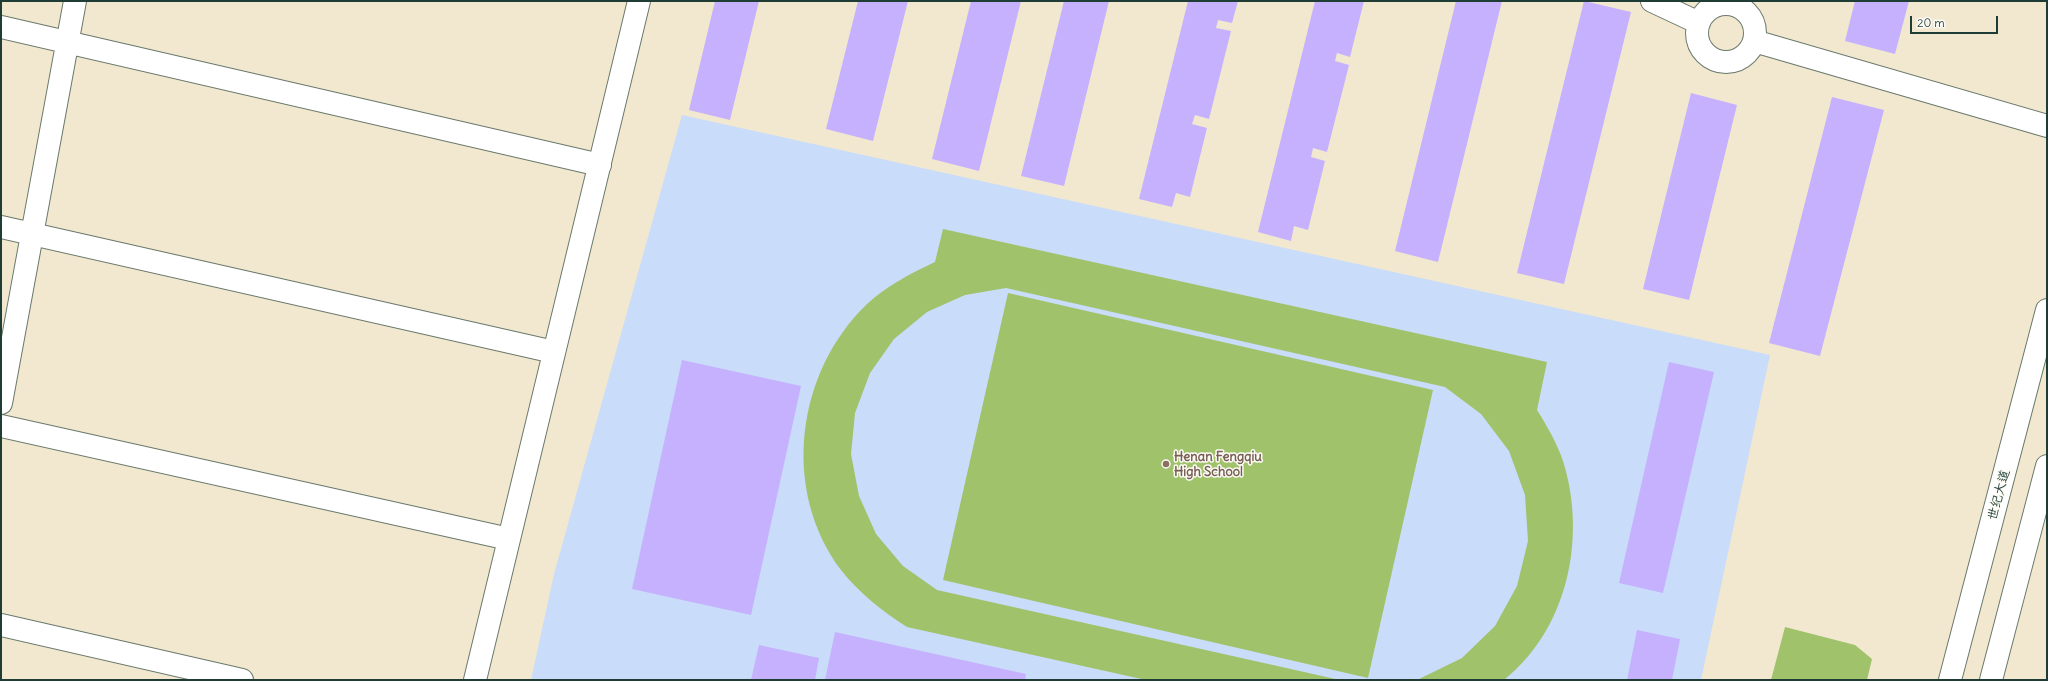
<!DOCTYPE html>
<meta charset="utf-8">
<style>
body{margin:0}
#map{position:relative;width:2048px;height:681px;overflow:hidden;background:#f2e8d0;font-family:Delius,sans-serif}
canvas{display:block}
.frame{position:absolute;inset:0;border:2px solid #1f3d34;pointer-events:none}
.scale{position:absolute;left:1910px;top:16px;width:88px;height:18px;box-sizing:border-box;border:2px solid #1f3d34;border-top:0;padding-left:5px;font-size:12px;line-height:14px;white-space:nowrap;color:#1f3d34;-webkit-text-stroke:3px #fdfcf7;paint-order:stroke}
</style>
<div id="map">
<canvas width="2048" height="681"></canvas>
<div class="frame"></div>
<div class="scale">20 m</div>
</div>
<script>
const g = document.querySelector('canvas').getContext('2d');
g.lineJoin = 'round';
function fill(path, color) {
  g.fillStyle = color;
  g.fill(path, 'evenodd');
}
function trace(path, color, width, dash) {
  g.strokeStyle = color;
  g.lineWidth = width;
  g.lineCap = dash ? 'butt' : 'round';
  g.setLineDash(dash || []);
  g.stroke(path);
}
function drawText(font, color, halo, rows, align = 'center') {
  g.font = font + ' Delius,"LXGW WenKai TC",sans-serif';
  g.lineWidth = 3;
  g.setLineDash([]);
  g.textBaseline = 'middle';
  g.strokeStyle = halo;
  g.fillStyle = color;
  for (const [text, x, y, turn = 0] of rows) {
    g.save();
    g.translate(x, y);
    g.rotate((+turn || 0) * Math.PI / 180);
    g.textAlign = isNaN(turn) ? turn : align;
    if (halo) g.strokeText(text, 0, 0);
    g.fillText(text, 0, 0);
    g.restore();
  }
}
const built = new Path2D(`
 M 682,115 L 1770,355 L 1701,680 L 531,680 L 554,574 Z`);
const green = new Path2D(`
 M 943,229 L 1547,362 L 1537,410 C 1547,426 1557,443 1563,461 C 1587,537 1568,629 1504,680 L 1417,680 L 1462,658 L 1495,626 L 1517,586 L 1528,541 L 1525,495 L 1509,451 L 1481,414 L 1445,387 L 1006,288 L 965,295 L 927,312 L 894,339 L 870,373 L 855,413 L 851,454 L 859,496 L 876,534 L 903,566 L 937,590 L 1340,680 L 1146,680 L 907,627 C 882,611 860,594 841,570 C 781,490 796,373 866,305 C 886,286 910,274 935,262 Z
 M 1008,293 L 1433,390 L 1368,678 L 943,580 Z
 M 1785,627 L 1855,645 L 1872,659 L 1867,680 L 1771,680 Z`);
const building = new Path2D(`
 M 715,1 L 759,1 L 730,120 L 689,110 Z
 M 858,1 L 908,1 L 873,141 L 826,129 Z
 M 971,1 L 1021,1 L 979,171 L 932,159 Z
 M 1064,1 L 1109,1 L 1064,186 L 1021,176 Z
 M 1188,1 L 1238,1 L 1232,23 L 1218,20 L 1216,28 L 1231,31 L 1209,119 L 1195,115 L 1192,124 L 1207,128 L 1190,197 L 1176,193 L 1172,207 L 1139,199 Z
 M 1315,1 L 1364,1 L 1350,57 L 1337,53 L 1335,61 L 1349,65 L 1327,152 L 1313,148 L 1311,157 L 1325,161 L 1308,230 L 1294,226 L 1291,241 L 1258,232 Z
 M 1456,1 L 1502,1 L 1438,262 L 1395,251 Z
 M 1584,1 L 1631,12 L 1564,284 L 1517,273 Z
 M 1855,1 L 1909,1 L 1895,54 L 1845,41 Z
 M 1691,93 L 1737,105 L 1689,300 L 1643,289 Z
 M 1832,97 L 1884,110 L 1820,356 L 1769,343 Z
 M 682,360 L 801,386 L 751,615 L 632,589 Z
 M 1669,362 L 1714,372 L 1663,593 L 1619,583 Z
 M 1637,630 L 1680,639 L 1672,680 L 1627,680 Z
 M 835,632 L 1026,674 L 1025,680 L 825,680 Z
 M 759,645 L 819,658 L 815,680 L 751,680 Z`);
const minor = new Path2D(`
 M 1652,1 L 1699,23
 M1697 33a29 29 0 1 1 58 0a29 29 0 1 1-58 0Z
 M 1,27 L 600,165
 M 1754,41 L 2047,126
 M 1,227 L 554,352
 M 1,403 L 75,1
 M 1,426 L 509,539
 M 1,625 L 242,680
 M 475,680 L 639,1`);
const major = new Path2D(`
 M 1950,680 L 2047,310
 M 1991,680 L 2047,466`);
const markers = [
 [1166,464,4,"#8d6e63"]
];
const educationNames = [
 ["Henan Fengqiu",1174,457],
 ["High School",1174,472]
];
const streetNames = [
 ["世纪大道",1999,495,-75]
];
fill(built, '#c9dcf9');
fill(green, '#a0c26b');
fill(building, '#c5b1fe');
trace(minor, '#69796b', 24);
trace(major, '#69796b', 24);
trace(minor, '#fff', 22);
trace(major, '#fff', 22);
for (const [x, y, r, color] of markers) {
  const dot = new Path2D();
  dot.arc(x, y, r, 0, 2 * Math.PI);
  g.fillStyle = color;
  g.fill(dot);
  trace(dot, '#fdfcf7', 1.5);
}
drawText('bold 13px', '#785e54', '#fdfcf7', educationNames, 'left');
drawText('13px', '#1f3d34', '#fdfcf7', streetNames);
</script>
